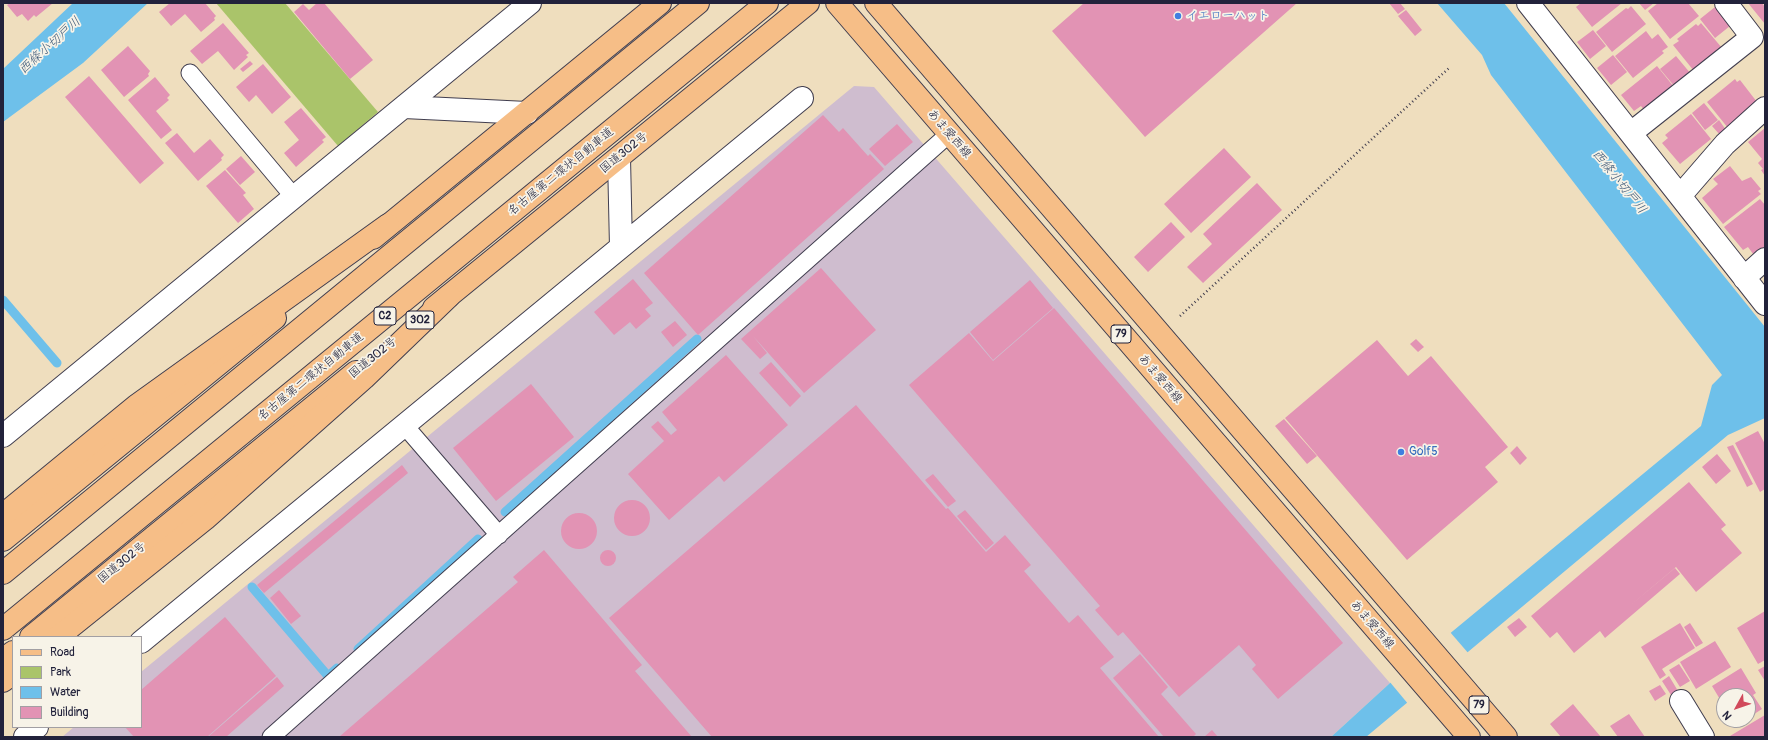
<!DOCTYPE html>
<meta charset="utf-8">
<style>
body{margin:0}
#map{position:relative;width:1768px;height:740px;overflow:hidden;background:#efdebe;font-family:Pangolin,sans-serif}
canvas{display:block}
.frame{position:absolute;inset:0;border:4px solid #22223b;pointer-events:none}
.legend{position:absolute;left:12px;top:636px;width:130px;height:92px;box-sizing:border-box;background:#f7f3e8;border:1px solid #a29fa3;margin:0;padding:5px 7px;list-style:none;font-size:12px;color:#22223b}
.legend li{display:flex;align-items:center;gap:8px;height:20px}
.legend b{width:20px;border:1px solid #a29fa3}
.north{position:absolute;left:1716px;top:688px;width:40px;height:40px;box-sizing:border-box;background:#f7f3e8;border:1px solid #a29fa3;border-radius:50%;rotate:230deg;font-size:11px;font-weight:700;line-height:16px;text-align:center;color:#22223b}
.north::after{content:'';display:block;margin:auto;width:14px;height:18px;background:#d1495b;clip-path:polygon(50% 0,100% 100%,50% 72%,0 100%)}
</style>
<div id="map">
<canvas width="1768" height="740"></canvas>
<div class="frame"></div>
<ul class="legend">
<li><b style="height:5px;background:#f6be87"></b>Road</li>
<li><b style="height:11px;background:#aac46a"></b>Park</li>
<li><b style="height:11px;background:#6ec0ea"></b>Water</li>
<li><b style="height:11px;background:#e293b4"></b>Building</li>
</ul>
<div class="north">N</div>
</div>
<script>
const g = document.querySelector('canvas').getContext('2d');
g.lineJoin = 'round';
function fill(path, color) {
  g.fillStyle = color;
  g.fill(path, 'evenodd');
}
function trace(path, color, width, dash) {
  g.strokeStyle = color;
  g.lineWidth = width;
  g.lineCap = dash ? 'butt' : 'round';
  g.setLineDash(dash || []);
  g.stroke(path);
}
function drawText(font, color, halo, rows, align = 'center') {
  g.font = font + ' Pangolin,"Klee One",sans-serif';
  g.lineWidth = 3.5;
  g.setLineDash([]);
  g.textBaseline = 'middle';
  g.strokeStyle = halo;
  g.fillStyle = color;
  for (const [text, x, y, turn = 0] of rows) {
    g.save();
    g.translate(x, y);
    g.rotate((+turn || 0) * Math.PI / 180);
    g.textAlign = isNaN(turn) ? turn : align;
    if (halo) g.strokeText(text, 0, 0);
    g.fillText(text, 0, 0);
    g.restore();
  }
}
const industrial = new Path2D(`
 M 854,86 L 874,87 L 1390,683 L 1331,737 L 62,737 L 74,727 L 141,727 L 141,672 Z`);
const green = new Path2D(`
 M 216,3 L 285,3 L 378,112 L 338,146 Z`);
const water = new Path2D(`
 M 73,3 L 148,3 L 83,63 L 3,122 L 3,69 Z
 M 1437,3 L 1504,3 L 1765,327 L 1765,418 L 1728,435 L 1366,737 L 1331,737 L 1390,683 L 1701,426 L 1712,385 L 1722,375 L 1491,75 L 1482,55 Z`);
const pier = new Path2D(`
 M 1450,632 L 1469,654 L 1409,705 L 1389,681 Z`);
const stream = new Path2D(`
 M 3,300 L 57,363
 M 505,512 L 697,339
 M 252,587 L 328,676 L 337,668
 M 358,649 L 478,539`);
const building = new Path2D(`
 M 10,3 L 53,3 L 36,17 L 34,15 L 28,21 L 22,14 L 17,17 L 7,5 Z
 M 170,3 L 205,3 L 216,16 L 214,18 L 215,20 L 201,32 L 185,14 L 171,26 L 159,12 Z
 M 317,3 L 324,3 L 373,60 L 350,79 L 294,12 L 303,4 L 309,10 Z
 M 1084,3 L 1297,3 L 1145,137 L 1052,31 Z
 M 1389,3 L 1400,3 L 1405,9 L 1398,14 Z
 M 1581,3 L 1622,3 L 1592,27 L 1576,7 Z
 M 1639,3 L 1654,3 L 1645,10 Z
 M 1658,3 L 1688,3 L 1699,16 L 1670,39 L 1648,11 Z
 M 1748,3 L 1762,3 L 1765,7 L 1765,24 Z
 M 1631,6 L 1646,24 L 1612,52 L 1596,32 L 1626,8 L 1628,9 Z
 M 1715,7 L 1730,26 L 1715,38 L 1700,19 Z
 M 1406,10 L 1422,30 L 1415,36 L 1398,16 Z
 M 223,23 L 249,53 L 246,55 L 248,57 L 234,70 L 218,51 L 202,64 L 190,51 Z
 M 1701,23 L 1722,48 L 1694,71 L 1673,45 L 1679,41 L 1677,39 L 1696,24 L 1698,26 Z
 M 1593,30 L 1606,46 L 1590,59 L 1577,42 Z
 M 1646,31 L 1652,39 L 1658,34 L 1668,47 L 1662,51 L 1664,53 L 1633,78 L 1615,56 Z
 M 128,46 L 150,71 L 148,74 L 149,76 L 124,97 L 101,70 Z
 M 1613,55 L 1627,72 L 1611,85 L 1597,68 Z
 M 1676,56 L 1691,74 L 1675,87 L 1660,69 Z
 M 250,61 L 253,64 L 243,72 L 240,69 Z
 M 263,64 L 291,97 L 272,114 L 256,95 L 249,102 L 236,87 Z
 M 1657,66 L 1674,87 L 1645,111 L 1641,106 L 1634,111 L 1621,95 Z
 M 89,76 L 164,163 L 140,184 L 65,97 Z
 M 155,77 L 170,95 L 167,98 L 169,100 L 156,111 L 172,130 L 161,139 L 128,100 Z
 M 1735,79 L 1737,82 L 1740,80 L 1757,102 L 1728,128 L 1707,102 Z
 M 1704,103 L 1718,120 L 1705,130 L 1692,113 Z
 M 301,108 L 326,137 L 322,140 L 324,142 L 296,167 L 284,153 L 299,140 L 284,122 Z
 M 1691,114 L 1711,139 L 1680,164 L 1662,143 L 1668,138 L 1665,135 Z
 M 823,115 L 839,132 L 843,128 L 868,156 L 870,154 L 884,169 L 698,335 L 644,273 Z
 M 1719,120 L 1726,130 L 1720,135 L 1712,126 Z
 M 897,124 L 913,142 L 885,166 L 869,149 Z
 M 1765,128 L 1765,176 L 1761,170 L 1763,169 L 1758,163 L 1762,159 L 1748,142 Z
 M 177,133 L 194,153 L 210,139 L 224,155 L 221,158 L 222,160 L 198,181 L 165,143 Z
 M 1224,148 L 1251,177 L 1191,233 L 1164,204 Z
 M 241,156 L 255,172 L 240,185 L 226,169 Z
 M 1730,166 L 1742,181 L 1751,177 L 1761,189 L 1758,191 L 1761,194 L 1723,224 L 1702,198 L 1718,184 L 1713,179 Z
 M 225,170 L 246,193 L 243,195 L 254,209 L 238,223 L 206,186 Z
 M 1257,183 L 1282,210 L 1203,283 L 1187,267 L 1212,244 L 1203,234 Z
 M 1760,199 L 1765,205 L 1765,251 L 1756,258 L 1748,247 L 1743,250 L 1724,227 Z
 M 1171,222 L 1185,237 L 1148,272 L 1134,257 Z
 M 821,268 L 876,330 L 804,393 L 753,336 L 767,353 L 760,359 L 741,339 Z
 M 633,279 L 653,303 L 645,309 L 651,316 L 636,329 L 630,322 L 614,335 L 594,312 Z
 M 1030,280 L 1053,308 L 993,360 L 970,332 Z
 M 1054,308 L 1343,643 L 1278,699 L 1252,669 L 1256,665 L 1239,645 L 1179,697 L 1123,632 L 1118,636 L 1095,610 L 1100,606 L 909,385 L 969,333 L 993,361 Z
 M 675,321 L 687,335 L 673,347 L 661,332 Z
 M 1416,339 L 1424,347 L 1418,352 L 1410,344 Z
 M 1377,340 L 1408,376 L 1431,356 L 1508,447 L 1485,467 L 1498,482 L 1407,560 L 1285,418 Z
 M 726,355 L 788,425 L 724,482 L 719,476 L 669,520 L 628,474 L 664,441 L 651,427 L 658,421 L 671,435 L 677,430 L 662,412 Z
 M 771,362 L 801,396 L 790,407 L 759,373 Z
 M 531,384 L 574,437 L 496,501 L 453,448 Z
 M 856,405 L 946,509 L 948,508 L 986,552 L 1005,535 L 1031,565 L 1024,571 L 1069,623 L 1078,615 L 1114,657 L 1100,668 L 1159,737 L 712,737 L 609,618 Z
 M 1284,419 L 1317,456 L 1307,464 L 1275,426 Z
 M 1758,431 L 1765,444 L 1765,489 L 1760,492 L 1735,443 Z
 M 1733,445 L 1753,484 L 1747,487 L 1727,447 Z
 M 1517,446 L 1527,458 L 1520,465 L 1510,453 Z
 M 1717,454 L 1731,471 L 1716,484 L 1702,467 Z
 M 402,465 L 408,473 L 264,593 L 257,585 Z
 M 933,474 L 956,501 L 948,507 L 925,480 Z
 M 1689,482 L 1726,525 L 1721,529 L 1742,553 L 1696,592 L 1676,567 L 1620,614 L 1675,568 L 1680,574 L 1605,638 L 1600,631 L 1574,653 L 1557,632 L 1550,638 L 1531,616 Z
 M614 518a18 18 0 1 1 36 0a18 18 0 1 1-36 0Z
 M 965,510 L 994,543 L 986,550 L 957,516 Z
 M561 531a18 18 0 1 1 36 0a18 18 0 1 1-36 0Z
 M600 558a8 8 0 1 1 16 0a8 8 0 1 1-16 0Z
 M 544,550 L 642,665 L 635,671 L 692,737 L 339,737 L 518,582 L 513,577 Z
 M 279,590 L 301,616 L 291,624 L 270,598 Z
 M 1765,611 L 1765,660 L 1758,664 L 1737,628 Z
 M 225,617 L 276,676 L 207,737 L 134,737 L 125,727 L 141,727 L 141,690 Z
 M 1519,618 L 1527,627 L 1515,637 L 1507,627 Z
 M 1680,623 L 1695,648 L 1662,669 L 1666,675 L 1660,679 L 1641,647 Z
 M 1690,623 L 1703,643 L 1696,647 L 1684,627 Z
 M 1715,641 L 1731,667 L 1696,689 L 1680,662 Z
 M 1140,654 L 1168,687 L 1161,694 L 1196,734 L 1193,737 L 1164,737 L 1113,678 Z
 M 1679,664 L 1690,681 L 1680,687 L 1669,670 Z
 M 1765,666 L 1765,681 L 1758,670 Z
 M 1741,668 L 1756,693 L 1753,695 L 1762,709 L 1748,718 L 1748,696 L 1724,696 L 1724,706 L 1712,686 Z
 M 1669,676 L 1678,691 L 1671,695 L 1662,681 Z
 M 277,677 L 284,686 L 226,737 L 208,737 Z
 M 1660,685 L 1666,694 L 1655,701 L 1649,691 Z
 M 1573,704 L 1577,709 L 1601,737 L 1561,737 L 1550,724 Z
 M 1629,714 L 1645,737 L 1618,737 L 1610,726 Z
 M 1765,715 L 1765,737 L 1730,736 Z
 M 1732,720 L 1745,720 L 1736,725 Z
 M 1212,730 L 1218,737 L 1204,737 Z`);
const path = new Path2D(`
 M 1180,316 L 1449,68`);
const service = new Path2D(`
 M 190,73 L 294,197
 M 405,426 L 499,535
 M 271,737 L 949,134`);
const minor = new Path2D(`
 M 1528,3 L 1765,304
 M 404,107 L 527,113
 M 1631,133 L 1752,37 L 1726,3
 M 619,158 L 621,247
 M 1680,196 L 1725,144 L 1765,108
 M 1744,278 L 1765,259
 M 3,436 L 530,3
 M 141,642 L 802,98
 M 1681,701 L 1703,737
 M 25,737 L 37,727`);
const primary = new Path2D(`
 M 837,3 L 1469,737
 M 876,3 L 1506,737`);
const trunk = new Path2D(`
 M 373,238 L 660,3
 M 434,308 L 808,3
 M 3,540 L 275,318
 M 31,637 L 356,372
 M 3,660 L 13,652`);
const motorway = new Path2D(`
 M 3,515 L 136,406 L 388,225
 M 3,573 L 698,3
 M 3,629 L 767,3
 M 58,637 L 205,519 L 364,378 L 449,296
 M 3,681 L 13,673`);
const markers = [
 [1178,16,4,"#3f7fe0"],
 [1401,452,4,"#3f7fe0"]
];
const shields = [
 [385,316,22],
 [420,320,28],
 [1121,334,20],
 [1479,705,20]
];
const shieldNames = [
 ["C2",385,316],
 ["302",420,320],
 ["79",1121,334],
 ["79",1479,705]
];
const shopNames = [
 ["イエローハット",1186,16],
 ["Golf5",1409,452]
];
const streetNames = [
 ["あま愛西線",949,134,49],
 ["国道302号",624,153,-39],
 ["名古屋第二環状自動車道",561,172,-39],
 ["国道302号",373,358,-39],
 ["名古屋第二環状自動車道",311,377,-39],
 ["あま愛西線",1160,379,49],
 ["国道302号",122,563,-39],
 ["あま愛西線",1372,625,49]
];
const waterNames = [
 ["西條小切戸川",50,46,-42],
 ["西條小切戸川",1619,182,51]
];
fill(industrial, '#cfbdcf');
fill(green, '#aac46a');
fill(water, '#6ec0ea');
fill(pier, '#efdebe');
trace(stream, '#6ec0ea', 9);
fill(building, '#e293b4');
trace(service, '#413e4f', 19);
trace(minor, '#413e4f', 24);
trace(primary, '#413e4f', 24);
trace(trunk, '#413e4f', 24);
trace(motorway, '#413e4f', 24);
trace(path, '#413e4f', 2.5, [1, 3]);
trace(service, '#fff', 17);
trace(minor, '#fff', 22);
trace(primary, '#f6be87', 22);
trace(trunk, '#f6be87', 22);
trace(motorway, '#f6be87', 22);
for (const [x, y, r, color] of markers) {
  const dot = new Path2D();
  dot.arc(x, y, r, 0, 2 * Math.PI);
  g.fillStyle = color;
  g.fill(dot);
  trace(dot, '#f7f3e8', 1.5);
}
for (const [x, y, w] of shields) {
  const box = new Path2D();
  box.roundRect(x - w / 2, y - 9, w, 18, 3);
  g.fillStyle = '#f7f3e8';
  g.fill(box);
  trace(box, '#22223b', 1);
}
drawText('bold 11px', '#22223b', null, shieldNames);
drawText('12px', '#366cbe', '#f7f3e8', shopNames, 'left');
drawText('12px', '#22223b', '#f7f3e8', streetNames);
drawText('italic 13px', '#3d5978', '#f7f3e8', waterNames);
</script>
